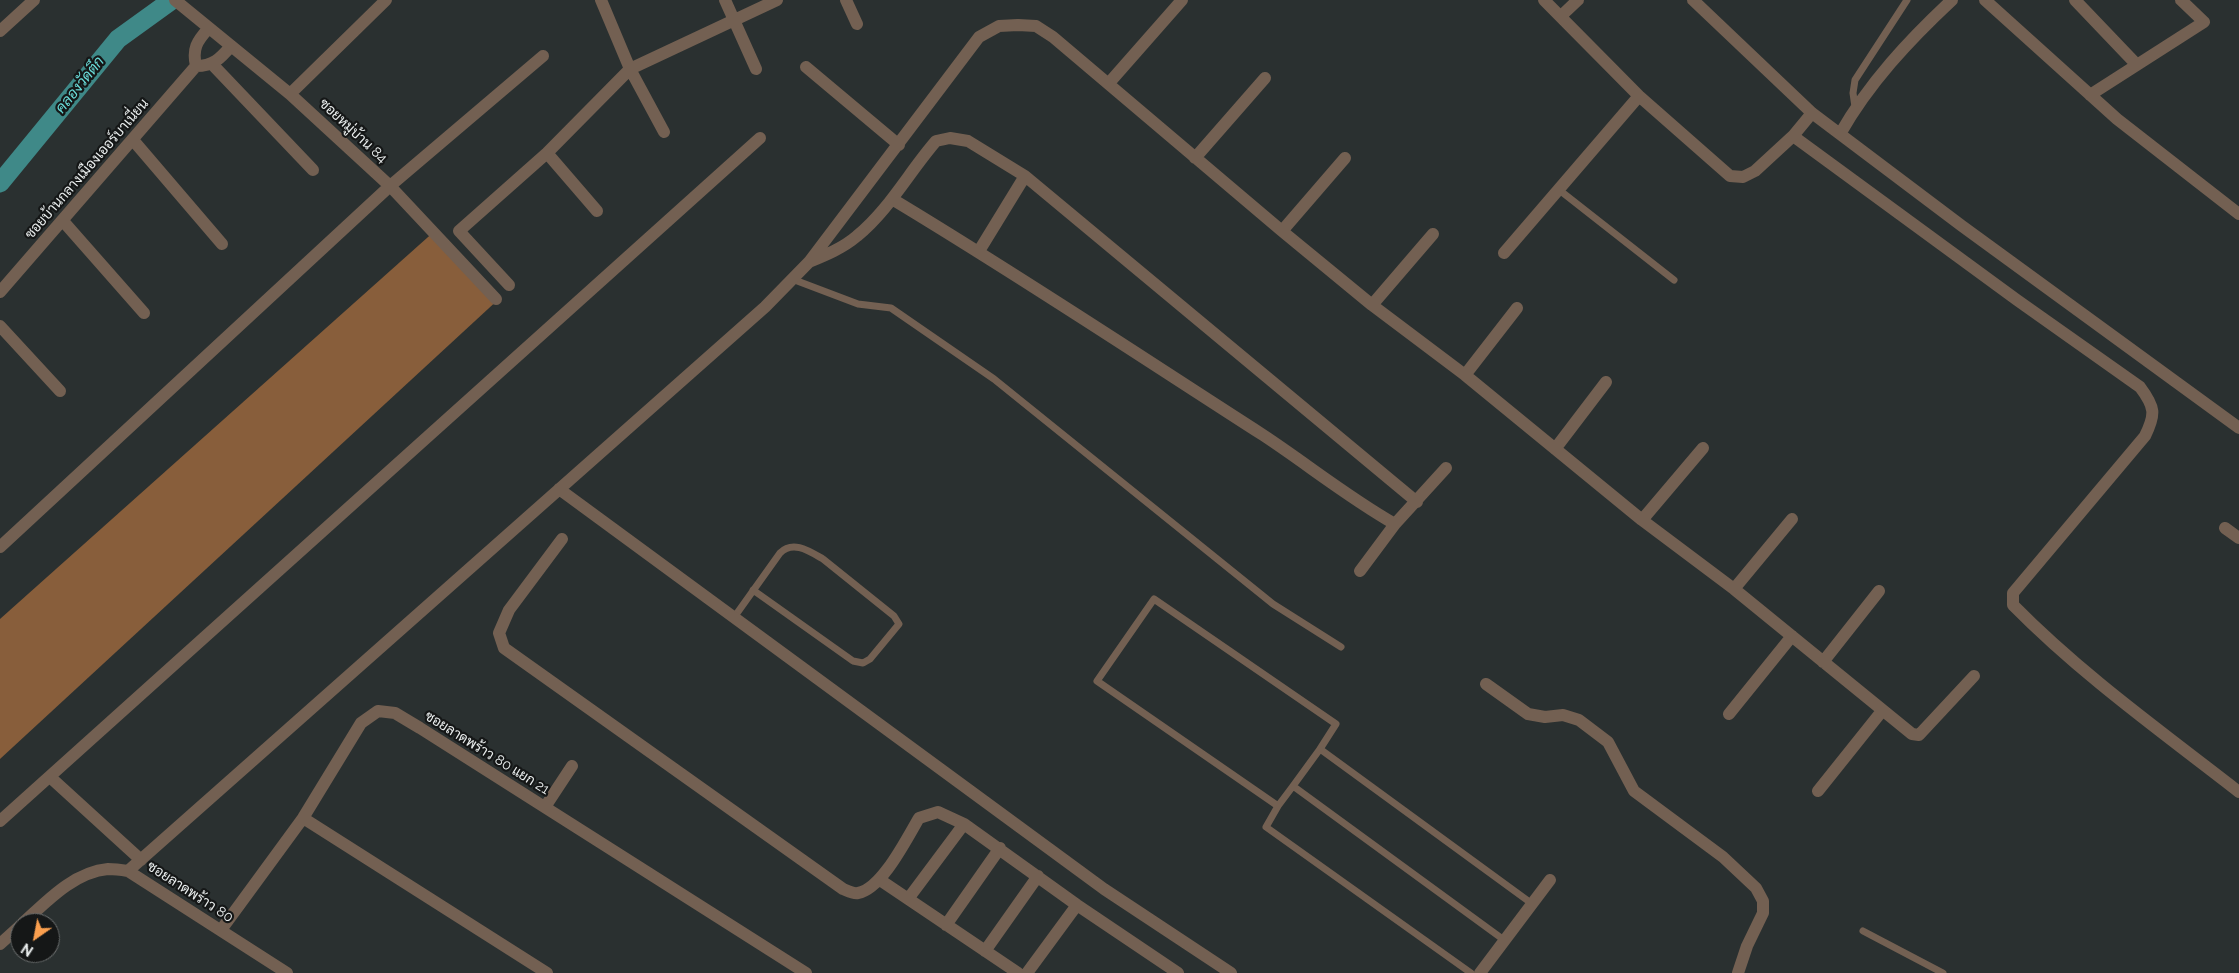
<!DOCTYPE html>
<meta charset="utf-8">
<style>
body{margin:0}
#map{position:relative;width:2239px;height:973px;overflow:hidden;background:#2a3030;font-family:Raleway,sans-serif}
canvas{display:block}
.north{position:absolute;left:10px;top:913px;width:50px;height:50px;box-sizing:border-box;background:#151717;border:1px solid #6a6d6d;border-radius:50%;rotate:213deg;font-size:14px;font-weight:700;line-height:20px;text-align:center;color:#eaeeee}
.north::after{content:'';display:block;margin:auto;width:18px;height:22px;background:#fa9f4e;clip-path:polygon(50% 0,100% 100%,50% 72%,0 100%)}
</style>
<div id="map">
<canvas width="2239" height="973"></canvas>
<div class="north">N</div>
</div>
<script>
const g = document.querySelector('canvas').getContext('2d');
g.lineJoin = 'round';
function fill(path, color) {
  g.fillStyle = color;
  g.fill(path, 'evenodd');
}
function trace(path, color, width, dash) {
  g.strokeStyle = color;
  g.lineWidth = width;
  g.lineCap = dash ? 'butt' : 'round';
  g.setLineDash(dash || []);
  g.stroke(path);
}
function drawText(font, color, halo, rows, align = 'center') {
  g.font = font + ' Raleway,Sarabun,sans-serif';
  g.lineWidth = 4.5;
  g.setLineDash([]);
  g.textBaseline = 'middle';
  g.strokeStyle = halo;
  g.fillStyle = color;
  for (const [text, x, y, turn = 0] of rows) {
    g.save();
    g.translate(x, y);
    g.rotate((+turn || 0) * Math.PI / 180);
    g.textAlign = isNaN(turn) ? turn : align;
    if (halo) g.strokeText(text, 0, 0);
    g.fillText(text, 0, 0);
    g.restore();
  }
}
const forest = new Path2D(`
 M 437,229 L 501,297 L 0,759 L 0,619 Z`);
const canal = new Path2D(`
 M 0,183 L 118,39 L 172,0`);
const lane = new Path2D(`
 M 1855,107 L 1853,93 L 1855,80 L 1907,0
 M 1558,189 L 1674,280
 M 792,279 L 858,304 L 891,308 L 994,379 L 1273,604 L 1341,647
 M 735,616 L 780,553 C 793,540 809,551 823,559 L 894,616 L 899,624 L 870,659 L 863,663 L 853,661 L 753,590
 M 1293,786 L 1320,749
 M 1278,806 L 1293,786 L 1504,940
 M 1863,931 L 1943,973
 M 1471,973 L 1266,827 L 1278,806 L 1097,681 L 1154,599 L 1336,724 L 1320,749 L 1531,903`);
const street = new Path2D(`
 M 175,0 L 290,94 L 390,186 L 496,299
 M 601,0 L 630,69 L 664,132
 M 725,0 L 756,69
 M 846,0 L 857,24
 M 1544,0 L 1639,96 L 1730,176 L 1743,177 L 1755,171 L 1793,136 L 2017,300 L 2140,387 C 2155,407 2156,414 2145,436 L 2013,593 L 2013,605 C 2082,675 2162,732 2239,792
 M 1693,0 L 1812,113 L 1962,226 L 2239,428
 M 1985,0 L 2117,119 L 2239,214
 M 2075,0 L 2137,65
 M 1561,16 L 1578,0
 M 0,31 L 34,0
 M 212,64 L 313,170
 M 196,66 C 192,49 197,41 208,29
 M 806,67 L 899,145
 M 1109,83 L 1182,0
 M 290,94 L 386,0
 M 2090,95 L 2204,22 L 2181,0
 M 1840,134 C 1869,83 1909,40 1952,0
 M 1793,136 L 1812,113
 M 133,140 L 222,244
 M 547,153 L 597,211
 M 1195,158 L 1265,78
 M 892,199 C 1017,274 1140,356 1263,435 C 1307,464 1349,498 1395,524 L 1446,468
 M 63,221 L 144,313
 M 1282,231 L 1345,158
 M 979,251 L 1025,176
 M 1504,253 L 1639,96
 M 809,262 C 826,255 843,248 857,236 C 889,210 909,172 936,141 L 950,138 L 968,141 L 1025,176 L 1417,502
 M 509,285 L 459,231 L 547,153 L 630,69 L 777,0
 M 0,292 L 196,66 C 213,66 220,59 231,46
 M 1372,305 L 1433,234
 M 0,326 L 60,391
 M 1465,375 L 1517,308
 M 1555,449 L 1606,382
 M 559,489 L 1104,889 L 1231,973
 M 1642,520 L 1703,448
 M 2225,528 L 2239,538
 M 562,539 L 509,610 L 499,633 L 504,648 L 843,889 C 848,891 853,894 858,893 C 882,889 907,838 919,818 L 938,812 L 964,824 L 1077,905 L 1178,973
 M 0,547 L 390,186 L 543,56
 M 1360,571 L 1395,524
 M 1734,589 L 1792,519
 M 1823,662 L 1879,591
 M 1486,684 L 1528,714 L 1545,717 L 1563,715 L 1579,720 L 1608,742 L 1634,791 L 1723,857 L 1756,888 L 1763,901 L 1763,913 L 1747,946 L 1738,973
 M 1729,714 L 1792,636
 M 50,777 L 141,860
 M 1818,791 L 1882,711
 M 545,807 L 572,766
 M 303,818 L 547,973
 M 0,821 L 760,138
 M 128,871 L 765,307 L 809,262 L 979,37 L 999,26 L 1018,25 L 1036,26 L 1053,37 L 1282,231 L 1372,305 L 1465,375 L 1642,520 L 1734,589 L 1912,734 L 1919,735 L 1974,676
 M 880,880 L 1018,973
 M 908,899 L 964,824
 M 23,923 C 47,901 74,872 108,869 C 115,869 122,870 128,871 L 287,973
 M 946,925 L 1000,848
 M 221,930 L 303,818 L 361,723 L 378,711 L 395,713 L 420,728 L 806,973
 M 0,944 L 20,926
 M 985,951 L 1038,876
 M 1027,973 L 1077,905
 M 1480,973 L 1550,880`);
const streetNames = [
 ["ซอยหมู่บ้าน 84",353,131,43],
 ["ซอยบ้านกลางเมืองเออร์บาเนี่ยน",87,169,-49],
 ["ซอยลาดพร้าว 80 แยก 21",487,753,32],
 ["ซอยลาดพร้าว 80",190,892,33]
];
const waterNames = [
 ["คลองวัดตึก",80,85,-51]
];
fill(forest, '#885e3b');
trace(canal, '#3f8988', 19);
trace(lane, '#736052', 7);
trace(street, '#736052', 12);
drawText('14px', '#eaeeee', '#151717', streetNames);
drawText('italic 15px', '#6adcd9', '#151717', waterNames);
</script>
